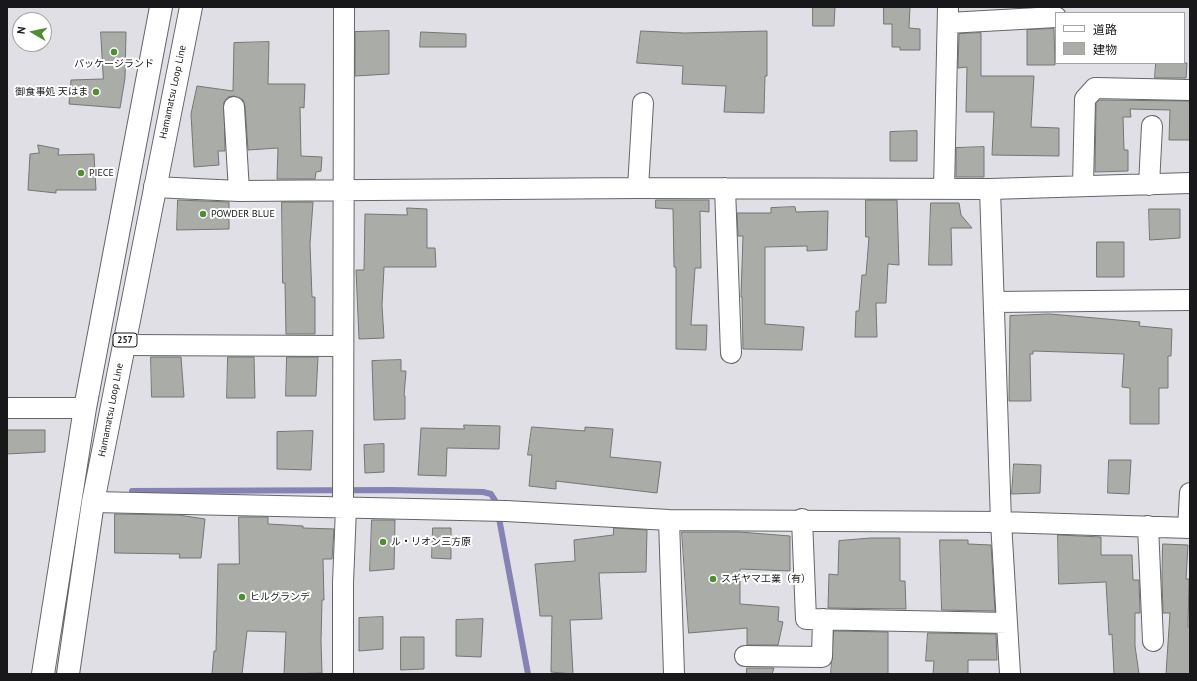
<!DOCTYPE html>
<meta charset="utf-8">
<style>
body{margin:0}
#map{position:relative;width:1197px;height:681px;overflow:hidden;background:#dfdfe5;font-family:"PT Sans","Noto Sans JP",sans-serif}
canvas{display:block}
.frame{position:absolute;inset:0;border:8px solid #18181a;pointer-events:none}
.legend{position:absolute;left:1055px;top:12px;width:130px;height:52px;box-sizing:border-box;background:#fff;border:1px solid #a3a3a3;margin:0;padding:5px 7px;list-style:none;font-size:12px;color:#18181a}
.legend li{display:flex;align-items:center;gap:8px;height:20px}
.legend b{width:20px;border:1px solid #a3a3a3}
.north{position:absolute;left:12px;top:12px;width:40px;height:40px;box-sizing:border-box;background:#fff;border:1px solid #a3a3a3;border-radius:50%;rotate:279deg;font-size:11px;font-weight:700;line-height:16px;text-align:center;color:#18181a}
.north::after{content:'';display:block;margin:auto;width:14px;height:18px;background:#4f8e30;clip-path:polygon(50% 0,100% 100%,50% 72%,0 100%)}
</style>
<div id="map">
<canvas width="1197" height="681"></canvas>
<div class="frame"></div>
<ul class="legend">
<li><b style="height:5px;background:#fff"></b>道路</li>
<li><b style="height:11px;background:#a9aca7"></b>建物</li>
</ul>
<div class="north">N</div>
</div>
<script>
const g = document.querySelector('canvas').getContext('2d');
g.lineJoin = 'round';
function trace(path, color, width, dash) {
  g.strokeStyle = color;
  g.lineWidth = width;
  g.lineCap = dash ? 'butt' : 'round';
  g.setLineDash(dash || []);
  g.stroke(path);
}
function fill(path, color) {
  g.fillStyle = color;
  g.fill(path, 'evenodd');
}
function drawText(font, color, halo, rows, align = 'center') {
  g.font = font + ' "PT Sans","Noto Sans JP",sans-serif';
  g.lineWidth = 4;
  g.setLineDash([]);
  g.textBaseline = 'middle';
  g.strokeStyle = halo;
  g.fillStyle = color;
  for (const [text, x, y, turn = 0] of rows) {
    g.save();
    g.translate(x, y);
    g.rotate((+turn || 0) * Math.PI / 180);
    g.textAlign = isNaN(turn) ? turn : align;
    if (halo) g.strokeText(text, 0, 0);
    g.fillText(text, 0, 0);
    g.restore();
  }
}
const stream = new Path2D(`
 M 132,491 L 392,490 L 483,492 L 491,494 L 496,502 L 528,674`);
const building = new Path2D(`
 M 813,7 L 835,7 L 834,26 L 813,26 Z
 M 884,7 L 910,7 L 909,28 L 920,29 L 920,50 L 900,50 L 900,47 L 892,47 L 892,24 L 884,24 Z
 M 1054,29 L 1055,65 L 1027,65 L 1027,30 Z
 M 389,31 L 389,74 L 355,76 L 355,32 Z
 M 641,31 L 684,33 L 767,31 L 767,76 L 765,76 L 764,113 L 724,112 L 726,86 L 682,84 L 683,66 L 637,63 Z
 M 101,32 L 126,32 L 125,78 L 120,108 L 69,104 L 71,80 L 103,79 Z
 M 421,32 L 466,34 L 466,47 L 420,47 Z
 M 981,33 L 981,76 L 1034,76 L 1031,127 L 1059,128 L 1059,156 L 992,155 L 994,112 L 966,112 L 967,67 L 958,68 L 959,34 Z
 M 269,42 L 268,84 L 305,84 L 304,108 L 300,107 L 301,156 L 322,157 L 321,171 L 316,172 L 315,179 L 277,179 L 278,148 L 248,150 L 245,106 L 243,100 L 234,96 L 228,97 L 224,102 L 225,151 L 218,151 L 219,165 L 194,167 L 191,114 L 197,86 L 233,91 L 234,43 Z
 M 1156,63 L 1187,63 L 1186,78 L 1155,78 Z
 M 1100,100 L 1190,101 L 1190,140 L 1169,140 L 1170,110 L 1130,109 L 1131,117 L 1123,117 L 1124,150 L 1128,150 L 1128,171 L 1095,172 L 1096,104 Z
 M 917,131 L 917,161 L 890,161 L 890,132 Z
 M 38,145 L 59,149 L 58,155 L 94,154 L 96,190 L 56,190 L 56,193 L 28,190 L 30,154 L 39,153 Z
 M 984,147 L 984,177 L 956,177 L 956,148 Z
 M 178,200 L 229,202 L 229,229 L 177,230 Z
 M 656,200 L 709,200 L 709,212 L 700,211 L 701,268 L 695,268 L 691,325 L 707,325 L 706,350 L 676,349 L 676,267 L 674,267 L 673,209 L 656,208 Z
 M 866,200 L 897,200 L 899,265 L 888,264 L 886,303 L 876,303 L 877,337 L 855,337 L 856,311 L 859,311 L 862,275 L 866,275 L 869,237 L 866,237 Z
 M 282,202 L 313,202 L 310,244 L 312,297 L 315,297 L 315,334 L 286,334 L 285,283 L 283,283 Z
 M 931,203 L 959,203 L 961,215 L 972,228 L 951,228 L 952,265 L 929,265 Z
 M 795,207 L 796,212 L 828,211 L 827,250 L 807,251 L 807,246 L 765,247 L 765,324 L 804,327 L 802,350 L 743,349 L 742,297 L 741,297 L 743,236 L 738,236 L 737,213 L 771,213 L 771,208 Z
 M 407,208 L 427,209 L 427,248 L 435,248 L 436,267 L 384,267 L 382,305 L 384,338 L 359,339 L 356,270 L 364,270 L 365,214 L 407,215 Z
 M 1149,209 L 1180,209 L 1180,238 L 1150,240 Z
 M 1097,242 L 1124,242 L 1124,277 L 1097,277 Z
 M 1050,314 L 1140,322 L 1139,326 L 1172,329 L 1171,356 L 1168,356 L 1168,388 L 1159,388 L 1159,424 L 1130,424 L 1130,388 L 1122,387 L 1124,354 L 1033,351 L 1033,354 L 1030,354 L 1031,401 L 1009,401 L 1010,316 Z
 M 151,357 L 181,357 L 184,397 L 152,397 Z
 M 228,357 L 254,357 L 255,398 L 227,398 Z
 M 287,357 L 318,357 L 316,396 L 286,396 Z
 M 401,360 L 401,371 L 406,371 L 404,396 L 405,396 L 405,419 L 374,420 L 372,361 Z
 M 464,425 L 500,426 L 499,449 L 447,448 L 446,476 L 418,475 L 421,428 L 464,429 Z
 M 532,427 L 585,431 L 585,427 L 613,429 L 610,457 L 661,462 L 657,493 L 556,481 L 556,489 L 529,486 L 532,455 L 528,455 Z
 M 7,430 L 45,430 L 45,452 L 7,454 Z
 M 313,431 L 311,470 L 277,469 L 277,432 Z
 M 384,444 L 384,472 L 365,473 L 364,445 Z
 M 1109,460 L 1131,460 L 1129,494 L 1108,493 Z
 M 1014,464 L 1041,465 L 1040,493 L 1012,494 Z
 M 115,514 L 178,515 L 205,519 L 201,558 L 179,558 L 180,554 L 115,553 Z
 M 239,517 L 268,517 L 268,524 L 303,526 L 303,528 L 334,529 L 332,559 L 323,559 L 324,600 L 322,600 L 321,641 L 322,673 L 284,674 L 286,632 L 247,631 L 242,674 L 212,674 L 214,651 L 216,651 L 218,564 L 239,564 Z
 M 372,520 L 395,520 L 394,569 L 370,571 Z
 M 433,528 L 451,528 L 451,559 L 432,558 Z
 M 614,528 L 647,530 L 646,572 L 599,573 L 602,619 L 570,620 L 573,674 L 551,672 L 552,616 L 540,616 L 535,564 L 575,561 L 574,540 L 613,535 Z
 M 682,532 L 739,532 L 790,536 L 790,571 L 740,569 L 740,604 L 779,607 L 778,621 L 783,622 L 778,645 L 747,645 L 747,628 L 689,633 Z
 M 1058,535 L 1101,537 L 1101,555 L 1132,555 L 1133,580 L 1139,580 L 1140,613 L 1135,613 L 1135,646 L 1139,674 L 1114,674 L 1112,634 L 1109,635 L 1106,582 L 1059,584 Z
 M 871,538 L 900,538 L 900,581 L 905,581 L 906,609 L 828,608 L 829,574 L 838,575 L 839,541 Z
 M 940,540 L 968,540 L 968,544 L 991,545 L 995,611 L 942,610 Z
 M 1163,544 L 1188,545 L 1186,579 L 1189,579 L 1188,627 L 1190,627 L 1190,674 L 1166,674 L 1170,613 L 1163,613 L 1162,578 Z
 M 383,617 L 383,649 L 359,651 L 359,618 Z
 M 483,619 L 481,657 L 456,656 L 456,620 Z
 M 834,631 L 888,632 L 888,674 L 831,674 Z
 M 928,633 L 996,634 L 997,660 L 968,660 L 968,674 L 933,674 L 934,661 L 926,661 Z
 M 401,637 L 424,637 L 424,669 L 401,670 Z
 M 747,668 L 774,668 L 772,674 L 747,674 Z`);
const minor = new Path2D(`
 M 948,23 L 1056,17
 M 234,107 L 239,191
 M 1149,185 L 1152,126
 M 1083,186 L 1085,99 L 1095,88 L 1190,90
 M 154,187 L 239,191 L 638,188 L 990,189 L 1190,183
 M 638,188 L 643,103
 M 725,188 L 731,353
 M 944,189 L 948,7
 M 990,189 L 1001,522 L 1010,674
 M 994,302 L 1190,300
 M 124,345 L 343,346
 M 7,408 L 85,408
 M 93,502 L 506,511 L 669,520 L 1001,522 L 1190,528
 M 343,508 L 344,7
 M 802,519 L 806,619 L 1007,623
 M 669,520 L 674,674
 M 1148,526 L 1153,641
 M 1188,528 L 1190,493
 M 745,656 L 822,657 L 823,619
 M 343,674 L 343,583 L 346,508`);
const trunk = new Path2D(`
 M 43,674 L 85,408 L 161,7
 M 68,674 L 93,502 L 191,7`);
const markers = [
 [114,52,4,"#4f8e30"],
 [96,92,4,"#4f8e30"],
 [81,173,4,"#4f8e30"],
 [203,214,4,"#4f8e30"],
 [383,542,4,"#4f8e30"],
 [713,579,4,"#4f8e30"],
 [242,597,4,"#4f8e30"]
];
const shields = [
 [125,340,24]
];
const shieldNames = [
 ["257",125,340]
];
const poiNames = [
 ["パッケージランド",114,64,"center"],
 ["御食事処 天はま",88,92,"right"],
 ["PIECE",89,173],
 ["POWDER BLUE",211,214],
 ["ル・リオン三方原",391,542],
 ["スギヤマ工業（有）",721,579],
 ["ヒルグランデ",250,597]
];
const streetNames = [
 ["Hamamatsu Loop Line",173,92,-78],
 ["Hamamatsu Loop Line",111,410,-79]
];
trace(stream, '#8483b3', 6);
fill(building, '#a9aca7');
trace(building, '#737672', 1);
trace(minor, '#65656b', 22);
trace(trunk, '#65656b', 24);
trace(minor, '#fff', 20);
trace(trunk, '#fff', 22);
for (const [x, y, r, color] of markers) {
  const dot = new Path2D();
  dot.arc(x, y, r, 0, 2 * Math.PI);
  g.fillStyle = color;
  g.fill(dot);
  trace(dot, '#fff', 1.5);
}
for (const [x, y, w] of shields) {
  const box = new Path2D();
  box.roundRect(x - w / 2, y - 7, w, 14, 3);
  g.fillStyle = '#fff';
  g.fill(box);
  trace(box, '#18181a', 1);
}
drawText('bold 9px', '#18181a', null, shieldNames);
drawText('10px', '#18181a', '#fff', poiNames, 'left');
drawText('10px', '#18181a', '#fff', streetNames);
</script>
